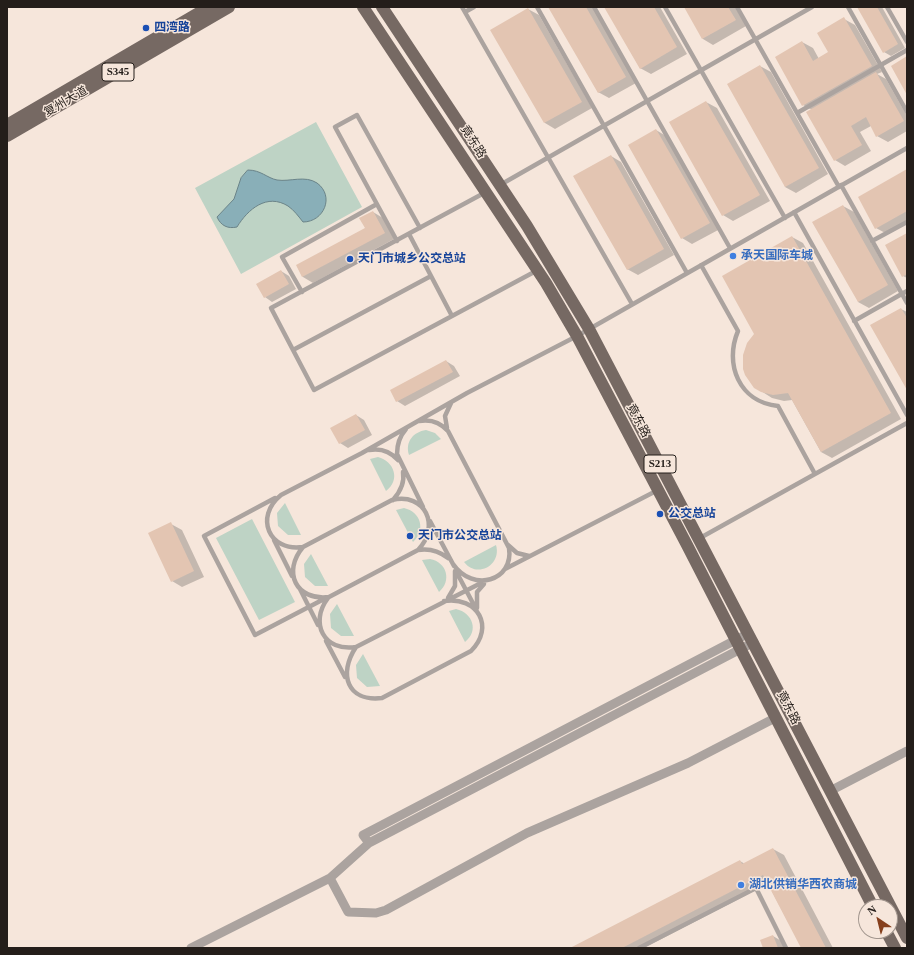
<!DOCTYPE html>
<meta charset="utf-8">
<style>
body{margin:0}
#map{position:relative;width:914px;height:955px;overflow:hidden;background:#f6e6db;font-family:"Times New Roman",serif}
canvas{display:block}
.frame{position:absolute;inset:0;border:8px solid #241e1a;pointer-events:none}
.north{position:absolute;left:858px;top:899px;width:40px;height:40px;box-sizing:border-box;background:#f6e6db;border:1px solid #a2968e;border-radius:50%;rotate:325deg;font-size:11px;font-weight:700;line-height:16px;text-align:center;color:#241e1a}
.north::after{content:'';display:block;margin:auto;width:14px;height:18px;background:#863f1c;clip-path:polygon(50% 0,100% 100%,50% 72%,0 100%)}
</style>
<div id="map">
<canvas width="914" height="955"></canvas>
<div class="frame"></div>
<div class="north">N</div>
</div>
<script>
const g = document.querySelector('canvas').getContext('2d');
g.lineJoin = 'round';
function fill(path, color) {
  g.fillStyle = color;
  g.fill(path, 'evenodd');
}
function trace(path, color, width, dash) {
  g.strokeStyle = color;
  g.lineWidth = width;
  g.lineCap = dash ? 'butt' : 'round';
  g.setLineDash(dash || []);
  g.stroke(path);
}
function drawText(font, color, halo, rows, align = 'center') {
  g.font = font + ' "Times New Roman","Noto Sans SC",serif';
  g.lineWidth = 3;
  g.setLineDash([]);
  g.textBaseline = 'middle';
  g.strokeStyle = halo;
  g.fillStyle = color;
  for (const [text, x, y, turn = 0] of rows) {
    g.save();
    g.translate(x, y);
    g.rotate((+turn || 0) * Math.PI / 180);
    g.textAlign = isNaN(turn) ? turn : align;
    if (halo) g.strokeText(text, 0, 0);
    g.fillText(text, 0, 0);
    g.restore();
  }
}
const green = new Path2D(`
 M 316,122 L 362,207 L 241,274 L 195,188 Z
 M 426,430 L 435,433 L 441,439 L 409,455 C 405,442 413,432 426,430 Z
 M 378,457 C 394,461 401,480 386,491 L 370,459 Z
 M 285,503 L 301,535 L 288,535 L 278,526 L 277,513 Z
 M 404,508 C 421,512 426,530 413,542 L 396,510 Z
 M 252,519 L 295,602 L 259,620 L 216,538 Z
 M 496,545 C 502,565 477,579 464,562 Z
 M 311,554 L 328,586 L 315,586 L 305,577 L 304,564 Z
 M 430,559 C 447,562 452,581 439,592 L 422,560 Z
 M 337,604 L 354,636 L 341,636 L 331,628 L 330,614 Z
 M 456,609 C 473,613 479,631 465,642 L 449,611 Z
 M 363,654 L 380,686 L 367,687 L 357,678 L 356,665 Z`);
const water = new Path2D(`
 M 248,170 C 261,170 267,178 277,180 C 290,182 305,175 317,183 C 335,196 324,222 303,222 C 299,217 294,210 288,206 C 267,193 248,209 237,227 C 228,229 221,226 217,217 L 234,199 L 241,178 Z`);
const shadow = new Path2D(`
 M 550,7 L 593,7 L 636,83 L 609,98 L 598,92 Z
 M 605,7 L 660,7 L 687,54 L 651,74 L 640,68 Z
 M 685,7 L 735,7 L 746,26 L 713,45 L 703,39 Z
 M 858,7 L 882,7 L 905,48 L 891,56 L 884,52 Z
 M 528,9 L 539,15 L 592,108 L 555,129 L 545,123 L 492,30 Z
 M 844,19 L 855,25 L 882,72 L 877,74 L 886,79 L 907,116 L 907,131 L 888,142 L 877,136 L 871,126 L 860,132 L 871,151 L 845,166 L 835,160 L 812,110 L 803,105 L 802,42 L 813,48 L 819,59 L 830,52 Z
 M 760,66 L 771,72 L 828,174 L 796,193 L 785,187 Z
 M 706,102 L 717,108 L 770,201 L 733,221 L 723,215 Z
 M 656,130 L 666,136 L 720,229 L 692,244 L 682,238 Z
 M 611,156 L 621,162 L 674,255 L 638,275 L 627,269 Z
 M 907,171 L 907,222 L 887,234 L 876,228 Z
 M 843,206 L 854,212 L 898,291 L 869,308 L 858,302 Z
 M 373,212 L 383,218 L 394,239 L 313,283 L 303,277 L 297,266 L 366,228 Z
 M 907,234 L 907,278 L 903,276 Z
 M 792,237 L 803,243 L 901,419 L 832,458 L 821,452 L 792,400 L 784,401 L 772,398 L 761,391 L 756,334 Z
 M 281,271 L 289,276 L 296,289 L 272,302 L 265,297 Z
 M 901,309 L 907,312 L 907,388 Z
 M 446,361 L 454,366 L 460,376 L 405,406 L 397,401 Z
 M 356,415 L 364,420 L 372,435 L 348,448 L 340,443 Z
 M 171,524 L 182,530 L 204,577 L 182,587 L 172,581 Z
 M 773,849 L 784,855 L 833,948 L 802,948 L 768,884 L 644,948 L 573,948 L 740,861 L 745,864 Z
 M 773,936 L 783,942 L 786,948 L 764,948 Z`);
const building = new Path2D(`
 M 548,7 L 586,7 L 626,77 L 598,93 Z
 M 604,7 L 654,7 L 677,47 L 640,69 Z
 M 684,7 L 728,7 L 736,20 L 702,39 Z
 M 857,7 L 877,7 L 898,44 L 883,53 Z
 M 528,8 L 582,102 L 544,123 L 490,30 Z
 M 844,17 L 872,66 L 802,106 L 775,57 L 802,41 L 813,61 L 828,52 L 817,33 Z
 M 907,56 L 907,95 L 891,66 Z
 M 760,65 L 819,168 L 785,187 L 727,84 Z
 M 876,72 L 904,121 L 876,137 L 866,117 L 851,126 L 862,145 L 834,161 L 806,112 Z
 M 706,101 L 760,195 L 722,216 L 669,122 Z
 M 656,129 L 710,223 L 681,239 L 628,145 Z
 M 611,155 L 664,249 L 627,270 L 573,176 Z
 M 907,169 L 907,211 L 875,229 L 858,197 Z
 M 843,205 L 888,285 L 858,302 L 812,222 Z
 M 373,211 L 385,233 L 302,277 L 296,265 L 365,228 L 359,218 Z
 M 907,233 L 907,274 L 902,277 L 885,245 Z
 M 792,236 L 891,413 L 821,452 L 788,393 L 773,395 L 761,392 L 754,388 L 745,375 L 743,369 L 743,355 L 747,343 L 754,334 L 722,276 Z
 M 281,270 L 289,284 L 264,298 L 256,284 Z
 M 901,308 L 907,318 L 907,390 L 870,325 Z
 M 446,360 L 453,372 L 396,402 L 390,390 Z
 M 356,414 L 365,430 L 339,444 L 330,428 Z
 M 171,522 L 194,571 L 171,582 L 148,533 Z
 M 773,848 L 826,948 L 801,948 L 763,875 L 622,948 L 570,948 L 740,860 L 742,864 Z
 M 773,935 L 778,948 L 763,948 L 760,940 Z`);
const service = new Path2D(`
 M 462,7 L 632,304
 M 537,7 L 687,273
 M 594,7 L 730,248
 M 665,7 L 785,218
 M 737,7 L 839,187
 M 848,7 L 907,112
 M 887,7 L 907,42
 M 465,12 L 474,7
 M 797,113 L 907,50
 M 500,185 L 812,7
 M 841,185 L 907,303
 M 486,192 L 271,308 L 314,390 L 536,271
 M 794,212 L 907,415
 M 409,234 L 452,316
 M 397,241 L 335,127 L 357,115 L 420,228
 M 872,241 L 907,222
 M 701,265 L 738,331 C 724,364 739,402 778,406 L 815,474 L 907,423
 M 302,292 L 282,257 L 377,204
 M 854,321 L 907,291
 M 293,350 L 431,276
 M 419,421 C 430,419 440,422 448,431 L 509,548 C 514,581 473,593 453,564
 M 447,428 L 445,416 L 451,403
 M 406,429 C 399,437 397,444 397,454 L 423,507
 M 369,450 C 380,448 390,451 398,460
 M 275,498 L 204,536 L 255,635 L 326,598
 M 393,500 C 400,492 405,483 403,472
 M 430,521 L 454,566
 M 700,538 L 815,474
 M 274,540 L 292,576
 M 508,545 L 517,553 L 529,556
 M 303,547 C 282,572 296,601 329,597 L 418,550 C 441,526 425,492 392,500 L 303,547 C 269,552 254,517 281,495 L 362,453 L 467,393 L 577,336 L 907,148
 M 418,550 C 430,548 439,551 448,558
 M 505,569 L 658,490
 M 457,573 L 476,609
 M 300,589 L 318,625
 M 328,598 C 309,623 324,652 356,647 L 483,582
 M 448,598 L 455,586 L 455,571
 M 477,608 L 477,592 L 484,584
 M 326,641 L 345,677
 M 356,647 C 338,674 347,702 382,698 L 471,651 C 495,627 478,596 444,601
 M 639,948 L 756,888 L 786,948`);
const minor = new Path2D(`
 M 749,633 L 363,835 L 369,843 L 754,642
 M 830,791 L 907,751
 M 330,878 L 369,843
 M 191,948 L 330,878 L 348,912 L 376,913 L 386,910 L 527,833 L 688,763 L 775,718`);
const primary = new Path2D(`
 M 363,7 L 546,283 L 577,336 L 687,545 L 873,907
 M 382,7 L 527,226 L 589,329 L 907,938
 M 7,125 L 209,7
 M 7,136 L 229,7
 M 886,931 L 895,948`);
const markers = [
 [146,28,4,"#1a4fb4"],
 [733,256,4,"#3f7fe0"],
 [350,259,4,"#1a4fb4"],
 [660,514,4,"#1a4fb4"],
 [410,536,4,"#1a4fb4"],
 [741,885,4,"#3f7fe0"]
];
const shields = [
 [118,72,32],
 [660,464,32]
];
const shieldNames = [
 ["S345",118,72],
 ["S213",660,464]
];
const transitNames = [
 ["四湾路",154,28],
 ["天门市城乡公交总站",358,259],
 ["公交总站",668,514],
 ["天门市公交总站",418,536]
];
const streetNames = [
 ["复州大道",66,102,-30],
 ["竟东路",473,142,57],
 ["竟东路",638,421,62],
 ["竟东路",788,708,63]
];
const shopNames = [
 ["承天国际车城",741,256],
 ["湖北供销华西农商城",749,885]
];
fill(green, '#bed3c5');
fill(water, '#89afb8');
trace(water, '#6b8489', 1);
fill(shadow, '#0003');
fill(building, '#e3c5b2');
trace(service, '#aba39f', 4.5);
trace(minor, '#aba39f', 9);
trace(primary, '#766963', 12);
for (const [x, y, r, color] of markers) {
  const dot = new Path2D();
  dot.arc(x, y, r, 0, 2 * Math.PI);
  g.fillStyle = color;
  g.fill(dot);
  trace(dot, '#f6e6db', 1.5);
}
for (const [x, y, w] of shields) {
  const box = new Path2D();
  box.roundRect(x - w / 2, y - 9, w, 18, 3);
  g.fillStyle = '#f6e6db';
  g.fill(box);
  trace(box, '#241e1a', 1);
}
drawText('bold 11px', '#241e1a', null, shieldNames);
drawText('bold 12px', '#164399', '#f6e6db', transitNames, 'left');
drawText('12px', '#241e1a', '#f6e6db', streetNames);
drawText('bold 12px', '#366cbe', '#f6e6db', shopNames, 'left');
</script>
